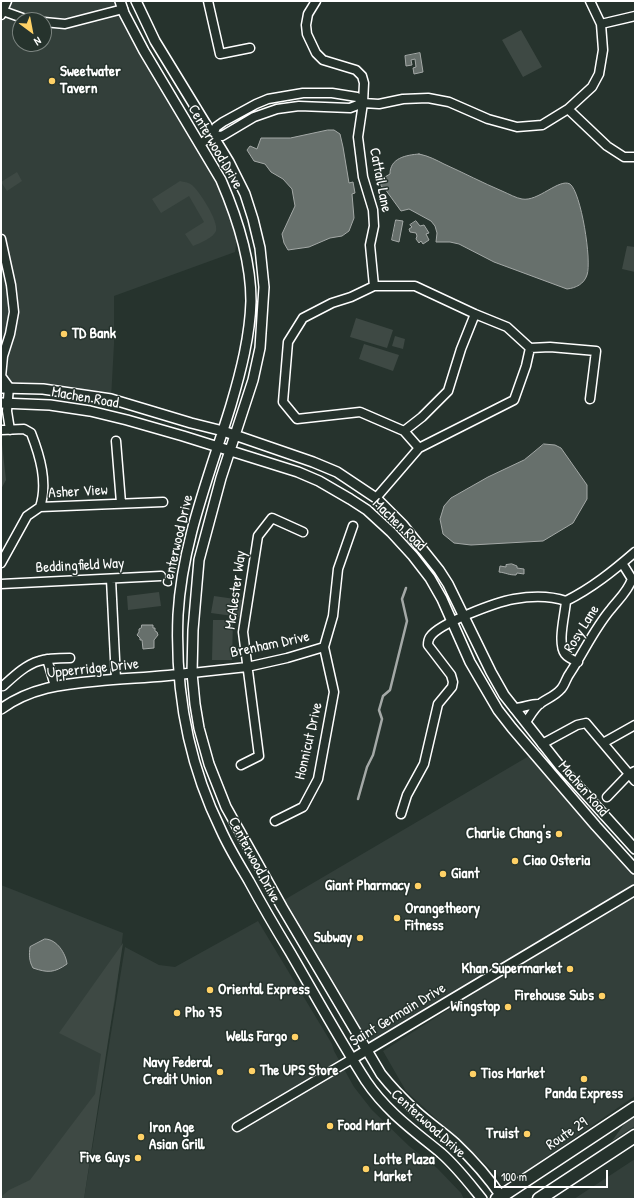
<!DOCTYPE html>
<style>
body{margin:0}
#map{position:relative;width:636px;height:1200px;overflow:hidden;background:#26332d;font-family:"Patrick Hand",sans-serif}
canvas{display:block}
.frame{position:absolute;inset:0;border:2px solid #fff;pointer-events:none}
.north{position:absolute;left:12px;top:12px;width:40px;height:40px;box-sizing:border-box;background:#26332d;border:1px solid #7d8581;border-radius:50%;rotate:148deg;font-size:11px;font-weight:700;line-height:16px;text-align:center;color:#fff}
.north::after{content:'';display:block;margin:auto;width:14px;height:18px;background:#ffd166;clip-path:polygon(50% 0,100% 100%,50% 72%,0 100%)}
.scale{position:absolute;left:494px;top:1170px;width:114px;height:18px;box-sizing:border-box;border:2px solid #fff;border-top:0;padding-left:5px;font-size:12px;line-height:14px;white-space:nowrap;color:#fff;-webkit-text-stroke:3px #26332d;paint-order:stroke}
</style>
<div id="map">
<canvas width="636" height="1200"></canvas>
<div class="frame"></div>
<div class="north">N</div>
<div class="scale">100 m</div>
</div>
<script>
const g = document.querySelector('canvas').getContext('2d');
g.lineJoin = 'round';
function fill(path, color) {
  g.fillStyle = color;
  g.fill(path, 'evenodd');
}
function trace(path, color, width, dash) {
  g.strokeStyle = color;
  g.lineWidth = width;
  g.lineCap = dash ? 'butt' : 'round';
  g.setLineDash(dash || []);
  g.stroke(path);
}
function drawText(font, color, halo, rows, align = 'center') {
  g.font = font + ' "Patrick Hand",sans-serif';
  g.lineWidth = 3;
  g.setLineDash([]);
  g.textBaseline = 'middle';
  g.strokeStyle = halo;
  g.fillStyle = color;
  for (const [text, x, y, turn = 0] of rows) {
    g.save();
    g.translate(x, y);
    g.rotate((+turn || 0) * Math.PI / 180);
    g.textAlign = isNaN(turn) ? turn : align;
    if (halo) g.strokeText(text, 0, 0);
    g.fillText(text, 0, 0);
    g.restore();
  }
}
const built = new Path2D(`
 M 1,1 L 120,1 L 200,144 L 239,225 L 235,252 L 114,296 L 114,344 L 111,399 L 1,390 ZM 20,20 L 44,20 L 44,44 L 20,44 Z
 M 529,756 L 554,758 L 635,866 L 635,1096 L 507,1184 L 406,1091 L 383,1051 L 629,895 L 366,1050 L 279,903 Z
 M 1,885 L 123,933 L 115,1000 L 79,1199 L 1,1199 Z
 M 258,921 L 332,1044 L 334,1051 L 354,1087 L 372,1110 L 409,1146 L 437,1168 L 461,1193 L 464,1199 L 84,1199 L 125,947 L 159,965 L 175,967 Z
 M 635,1159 L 635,1199 L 574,1199 Z`);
const green = new Path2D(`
 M 521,30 L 542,67 L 523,77 L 502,40 Z
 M 17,172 L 22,181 L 7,191 L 1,182 Z
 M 180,181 C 184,182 188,182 192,185 C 199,191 219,221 216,231 C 213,238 200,243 193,246 L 185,234 L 204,222 L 189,196 L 161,213 L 152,199 Z
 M 627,246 L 635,247 L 635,272 L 622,269 Z
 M 356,318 L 393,330 L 387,348 L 350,337 Z
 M 395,336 L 405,339 L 403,349 L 392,346 Z
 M 364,344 L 399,355 L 393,371 L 359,359 Z
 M 1,435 L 6,480 L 1,489 Z
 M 159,592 L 161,606 L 128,610 L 127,596 Z
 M 214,596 L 242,600 L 240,617 L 211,613 Z
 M 213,620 L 233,620 L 232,660 L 212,660 Z
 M 123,943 L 84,1199 L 1,1199 L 1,1197 L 9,1190 L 30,1180 L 95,1094 L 101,1054 L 59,1033 Z
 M 635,1115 L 635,1126 L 612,1141 L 627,1120 Z`);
const water = new Path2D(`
 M 420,53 L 423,72 L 414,74 L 413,68 L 416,67 L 415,59 L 411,60 L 412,65 L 406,66 L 405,56 Z
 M 328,130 L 334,130 L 340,134 L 343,147 L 349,183 L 353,182 L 355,193 L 352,194 L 354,218 L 349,231 L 342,236 L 330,238 L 309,247 L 288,250 L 284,243 L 282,234 L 295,206 L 292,189 L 283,179 L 271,172 L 265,164 L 254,161 L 247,150 L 250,146 L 257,149 L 261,138 L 290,138 Z
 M 419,154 C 429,156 436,160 444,164 C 464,173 483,183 502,191 C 509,194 516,198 522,199 C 538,202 559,178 570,184 C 581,192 592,261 587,275 C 584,284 576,288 567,289 L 494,262 L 459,244 L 450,242 L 436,242 L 437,233 L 435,226 L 431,221 L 409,209 L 401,211 L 385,189 L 381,186 L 380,180 L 390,174 C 390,158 406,155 419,154 Z
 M 396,220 L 403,221 L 399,242 L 392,240 Z
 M 416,221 L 420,226 L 424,225 L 429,233 L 426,234 L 429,240 L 423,244 L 421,241 L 419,243 L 416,239 L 417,236 L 416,233 L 410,232 L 409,229 L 412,227 L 410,225 Z
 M 544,444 L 555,445 L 561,448 L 587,485 L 587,499 L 573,523 L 543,541 L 471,545 L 454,543 L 443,534 L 440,519 L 444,506 L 451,498 L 488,477 L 524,460 Z
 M 512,564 L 517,566 L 517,568 L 524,569 L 524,574 L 517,573 L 516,575 C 508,575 507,573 499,572 L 500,566 L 506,567 L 506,565 Z
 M 142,625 L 153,625 L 153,628 L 155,628 L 155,631 L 157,632 L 158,635 L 154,640 L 154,648 L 143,649 L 142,640 L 140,640 L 140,638 L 137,635 L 139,632 L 139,629 L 141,628 Z
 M 45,939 C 57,939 66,954 67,964 C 54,973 48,973 33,968 C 29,961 29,955 30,947 Z`);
const stream = new Path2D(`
 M 358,799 L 367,767 L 373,755 L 382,719 L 379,710 L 383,696 L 390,690 L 407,621 L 402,599 L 406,588`);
const minor = new Path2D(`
 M 208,1 L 220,54 L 250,48
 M 316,1 L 308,14 L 306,25 L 307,34 L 316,53 L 323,60 L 356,70 L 362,76 L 364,83 L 363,103 L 358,137 L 363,177 L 373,210 L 374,226 L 370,245 L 374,286
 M 3,11 L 28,20
 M 1,15 L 7,1
 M 44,22 L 65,24 L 123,9
 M 601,24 L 635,16
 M 568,109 L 607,146 L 624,157 L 635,157
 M 213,135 L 222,136 L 254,117 L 277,109 L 299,106 L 350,108 L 363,103 L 379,104 L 403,99 L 428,98 L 449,102 L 488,119 L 517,127 L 542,125 L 568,109 L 592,87 L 599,74 L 603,50 L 601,24 L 590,1
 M 200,144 L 213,135 L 216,127 L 223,122 L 256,104 L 268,99 L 303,93 L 332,93 L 357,97 L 363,103
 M 1,239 L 11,285 L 14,312 L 10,334 L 3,356 L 1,377
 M 530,348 L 550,347 L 596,351 L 590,399
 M 1,376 L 9,387 L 7,411 L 10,430
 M 1,430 L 24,429 L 31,433 C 40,456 48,483 40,507
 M 404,431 L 422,417 L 448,391 L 461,349 L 475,314
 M 116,441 L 121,503
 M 376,498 L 419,448 L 514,400 L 526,366 L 530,348 L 507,327 L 475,314 L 415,286 L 374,286 L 351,297 L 332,303 L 303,318 L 288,342 L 283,402 L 297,419 L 360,412 L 404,431 L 419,448
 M 1,563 L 27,516 L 40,507 L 163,502
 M 111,579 L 116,679
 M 1,584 L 161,576
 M 566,601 C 565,615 557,643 565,654 C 568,658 573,660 578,662
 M 47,659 L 55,686
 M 192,673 L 247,667 L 287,658 L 324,647 L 333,616 L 338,569 L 353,526
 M 3,686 C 13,677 25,665 39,661 C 48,658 60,658 70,658
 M 514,708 C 524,708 531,703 540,704
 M 526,722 C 530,716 535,707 541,703 C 548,698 555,696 561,689 C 565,685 566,678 570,673 C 584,652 594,629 611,609 C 619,599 628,591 632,579 L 622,563
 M 603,743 L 635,725
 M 542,744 L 577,725 L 586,723 L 635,781
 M 241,765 L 259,756 L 243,632 L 258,536 L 272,518 L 303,532
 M 607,797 L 629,774 L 635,771
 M 401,814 L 407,795 L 424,764 L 438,704 L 452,687 L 453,682 L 451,675 L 428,645 C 428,642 428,640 430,637 C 439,623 497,602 514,599 C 531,596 551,596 566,601 C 592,588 613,571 635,552
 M 275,821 L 303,807 L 318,779 L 334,692 L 324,647
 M 237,1127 L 352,1059`);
const tertiary = new Path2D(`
 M 120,1 L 124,13 L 144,51 L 221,180 C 237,217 251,259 251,301 C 250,336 241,371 231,405 C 210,474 182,542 178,615 C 175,690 188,763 221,830 C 229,848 239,864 249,881 C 262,905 276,929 290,952 C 315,995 339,1039 366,1081 C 387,1112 413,1130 441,1153 C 457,1167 469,1183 482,1199
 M 136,1 L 155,41 L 229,162 L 245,194 L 253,219 L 260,248 L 264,287 L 260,348 L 253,380 L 221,478 L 199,560 L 193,630 L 192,673 L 195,704 L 199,728 L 209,764 L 226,807 L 282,907 L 381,1074 C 392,1088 404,1100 417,1112 C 429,1123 443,1132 455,1143 C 473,1160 489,1178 503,1199
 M 1,388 L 43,389 L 111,399 L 191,423 L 223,431 L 313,462 L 337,472 L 376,498 L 403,525 L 439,570 L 448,584 L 491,672 L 504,695 L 560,766 L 635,849
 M 1,403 L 50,405 L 90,411 L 127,420 L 183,436 L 298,472 L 319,481 L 350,499 L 367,510 L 391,532 L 413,556 L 430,578 L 442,599 L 470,662 L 498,710 L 512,728 L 596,826 L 635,869
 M 1,709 C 30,688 62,684 97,681 C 129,678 161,677 192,673
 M 352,1059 L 635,890`);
const primary = new Path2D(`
 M 497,1199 L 635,1108
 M 539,1199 L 635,1136`);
const markers = [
 [52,81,4,"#ffd166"],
 [64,334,4,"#ffd166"],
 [559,834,4,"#ffd166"],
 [515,861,4,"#ffd166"],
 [443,874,4,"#ffd166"],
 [418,886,4,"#ffd166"],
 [397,918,4,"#ffd166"],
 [360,938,4,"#ffd166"],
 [570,969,4,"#ffd166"],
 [210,990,4,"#ffd166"],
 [602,996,4,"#ffd166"],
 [508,1007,4,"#ffd166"],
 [177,1013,4,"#ffd166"],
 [295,1037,4,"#ffd166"],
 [252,1071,4,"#ffd166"],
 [220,1072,4,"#ffd166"],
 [473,1074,4,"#ffd166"],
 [584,1079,4,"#ffd166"],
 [330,1126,4,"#ffd166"],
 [527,1134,4,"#ffd166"],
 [141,1137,4,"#ffd166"],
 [138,1158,4,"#ffd166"],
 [366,1169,4,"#ffd166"]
];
const poiNames = [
 ["Sweetwater",60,72],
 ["Tavern",60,89],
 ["TD Bank",72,334],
 ["Charlie Chang's",551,834,"right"],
 ["Ciao Osteria",523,861],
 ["Giant",451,874],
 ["Giant Pharmacy",410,886,"right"],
 ["Orangetheory",405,909],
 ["Fitness",405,926],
 ["Subway",352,938,"right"],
 ["Khan Supermarket",562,969,"right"],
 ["Oriental Express",218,990],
 ["Firehouse Subs",594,996,"right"],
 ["Wingstop",500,1007,"right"],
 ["Pho 75",185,1013],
 ["Wells Fargo",287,1037,"right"],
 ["Navy Federal",212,1063,"right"],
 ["Credit Union",212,1080,"right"],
 ["The UPS Store",260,1071],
 ["Tios Market",481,1074],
 ["Panda Express",584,1094,"center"],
 ["Food Mart",338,1126],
 ["Iron Age",149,1128],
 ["Asian Grill",149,1145],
 ["Truist",519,1134,"right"],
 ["Five Guys",130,1158,"right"],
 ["Lotte Plaza",374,1160],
 ["Market",374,1177]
];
const streetNames = [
 ["Centerwood Drive",215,147,60],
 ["Cattail Lane",380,180,79],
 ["Machen Road",85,398,10],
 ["Asher View",78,492,-3],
 ["Machen Road",399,525,44],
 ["Centerwood Drive",178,541,-77],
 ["Beddingfield Way",80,566,-3],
 ["McAlester Way",236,590,-82],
 ["Rosy Lane",582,629,-58],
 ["Brenham Drive",270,645,-12],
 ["Upperridge Drive",93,669,-6],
 ["Honnicut Drive",309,741,-77],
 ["Machen Road",583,789,49],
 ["Centerwood Drive",254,860,62],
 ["Saint Germain Drive",398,1015,-31],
 ["Centerwood Drive",428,1124,42],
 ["Route 29",567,1134,-34]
];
fill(built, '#333f3a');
fill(green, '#3e4944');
fill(water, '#67706c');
trace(water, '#a4a9a7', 1);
trace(stream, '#a4a9a7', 2.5);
trace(minor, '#fff', 11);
trace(tertiary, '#fff', 12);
trace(primary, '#fff', 15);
trace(minor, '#26332d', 8);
trace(tertiary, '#26332d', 9);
trace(primary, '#26332d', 12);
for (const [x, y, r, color] of markers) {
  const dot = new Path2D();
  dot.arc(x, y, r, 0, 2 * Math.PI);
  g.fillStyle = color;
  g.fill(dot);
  trace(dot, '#26332d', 1.5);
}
drawText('bold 15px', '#fff', '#26332d', poiNames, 'left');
drawText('15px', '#fff', '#26332d', streetNames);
</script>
